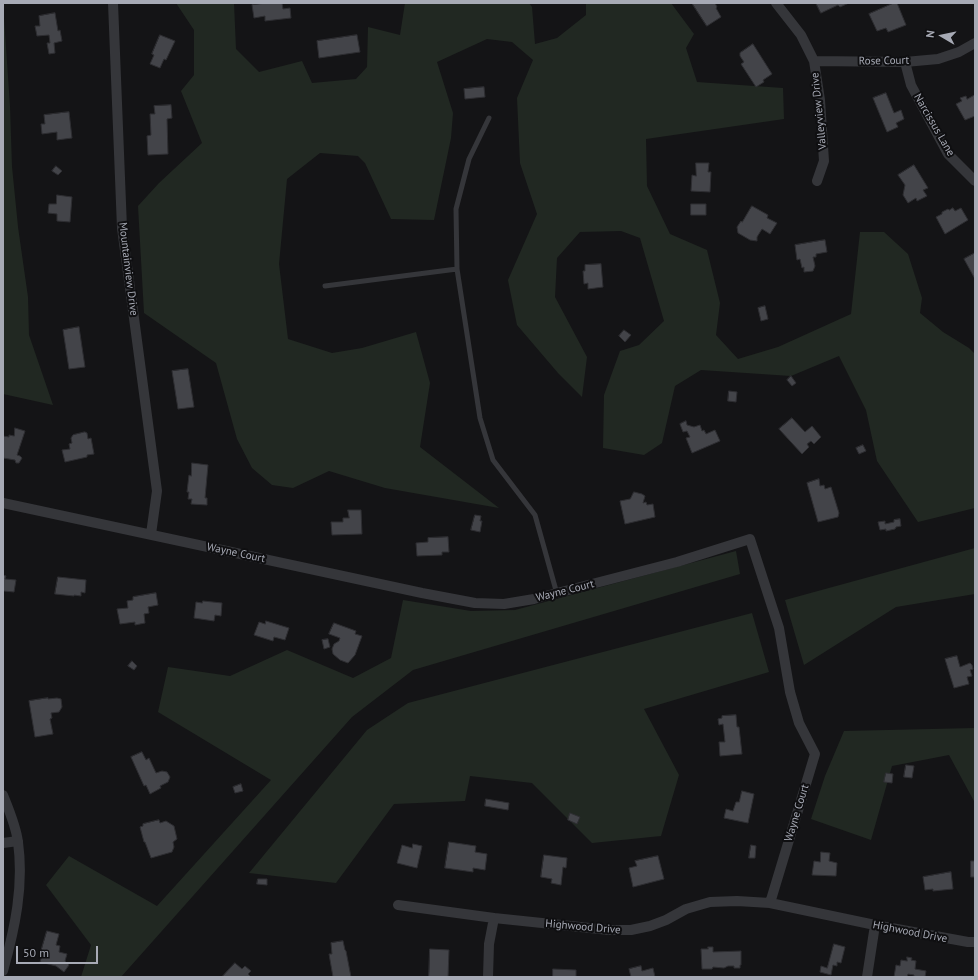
<!DOCTYPE html>
<style>
body{margin:0}
#map{position:relative;width:978px;height:980px;overflow:hidden;background:#141416;font-family:"PT Sans",sans-serif}
canvas{display:block}
.frame{position:absolute;inset:0;border:4px solid #a7aab5;pointer-events:none}
.north{position:absolute;left:922px;top:16px;width:40px;height:40px;-webkit-text-stroke:3px #0f0f11;paint-order:stroke;rotate:279deg;font-size:11px;font-weight:700;line-height:16px;text-align:center;color:#a7aab5}
.north::after{content:'';display:block;margin:auto;width:14px;height:18px;background:#a7aab5;clip-path:polygon(50% 0,100% 100%,50% 72%,0 100%)}
.scale{position:absolute;left:16px;top:946px;width:82px;height:18px;box-sizing:border-box;border:2px solid #a7aab5;border-top:0;padding-left:5px;font-size:12px;line-height:14px;white-space:nowrap;color:#a7aab5;-webkit-text-stroke:3px #0f0f11;paint-order:stroke}
</style>
<div id="map">
<canvas width="978" height="980"></canvas>
<div class="frame"></div>
<div class="north">N</div>
<div class="scale">50 m</div>
</div>
<script>
const g = document.querySelector('canvas').getContext('2d');
g.lineJoin = 'round';
function fill(path, color) {
  g.fillStyle = color;
  g.fill(path, 'evenodd');
}
function trace(path, color, width, dash) {
  g.strokeStyle = color;
  g.lineWidth = width;
  g.lineCap = dash ? 'butt' : 'round';
  g.setLineDash(dash || []);
  g.stroke(path);
}
function drawText(font, color, halo, rows, align = 'center') {
  g.font = font + ' "PT Sans",sans-serif';
  g.lineWidth = 4;
  g.setLineDash([]);
  g.textBaseline = 'middle';
  g.strokeStyle = halo;
  g.fillStyle = color;
  for (const [text, x, y, turn = 0] of rows) {
    g.save();
    g.translate(x, y);
    g.rotate((+turn || 0) * Math.PI / 180);
    g.textAlign = isNaN(turn) ? turn : align;
    if (halo) g.strokeText(text, 0, 0);
    g.fillText(text, 0, 0);
    g.restore();
  }
}
const green = new Path2D(`
 M 3,3 L 10,106 L 12,167 L 18,227 L 28,297 L 29,335 L 53,405 L 3,394 Z
 M 176,3 L 234,3 L 236,49 L 259,72 L 302,61 L 312,83 L 356,79 L 367,67 L 368,27 L 400,35 L 405,3 L 529,3 L 532,7 L 535,44 L 557,38 L 586,15 L 586,3 L 671,3 L 694,34 L 686,48 L 697,82 L 783,88 L 784,119 L 646,139 L 647,186 L 670,234 L 707,250 L 720,303 L 716,335 L 738,359 L 778,347 L 851,314 L 860,232 L 884,232 L 908,254 L 922,298 L 920,313 L 943,332 L 969,348 L 975,354 L 975,508 L 918,522 L 877,461 L 866,410 L 839,356 L 791,376 L 701,370 L 675,386 L 662,443 L 644,455 L 603,448 L 604,395 L 620,351 L 639,345 L 664,321 L 640,238 L 621,231 L 580,232 L 557,258 L 555,297 L 587,357 L 582,397 L 558,373 L 517,325 L 508,280 L 537,214 L 520,163 L 517,98 L 533,60 L 512,42 L 487,39 L 437,62 L 453,113 L 451,138 L 434,220 L 391,219 L 365,163 L 358,156 L 320,153 L 287,179 L 279,264 L 288,339 L 332,353 L 362,348 L 416,332 L 430,383 L 420,447 L 499,508 L 385,488 L 329,471 L 293,488 L 272,485 L 252,468 L 237,439 L 216,363 L 144,313 L 138,206 L 159,183 L 202,143 L 181,91 L 194,75 L 194,30 Z
 M 975,548 L 975,594 L 896,607 L 804,665 L 785,600 Z
 M 736,551 L 740,574 L 413,670 L 352,717 L 121,977 L 81,977 L 91,945 L 46,885 L 69,856 L 157,906 L 271,780 L 158,712 L 168,667 L 230,676 L 287,650 L 353,678 L 391,658 L 403,600 L 471,611 L 515,610 Z
 M 752,613 L 769,672 L 644,709 L 679,775 L 661,836 L 592,843 L 532,783 L 470,776 L 465,801 L 394,804 L 336,883 L 249,873 L 367,730 L 408,703 Z
 M 975,728 L 975,803 L 949,755 L 892,766 L 871,840 L 811,819 L 825,776 L 844,731 Z`);
const building = new Path2D(`
 M 267,3 L 282,3 L 283,9 L 290,8 L 291,18 L 265,21 L 265,16 L 254,18 L 252,5 Z
 M 692,3 L 715,3 L 717,7 L 716,8 L 721,17 L 707,26 Z
 M 816,3 L 849,3 L 840,7 L 838,5 L 821,13 Z
 M 894,3 L 897,3 L 906,25 L 888,32 L 886,28 L 877,31 L 869,14 Z
 M 55,13 L 58,31 L 60,30 L 62,41 L 54,43 L 55,53 L 49,54 L 47,43 L 50,43 L 49,35 L 37,36 L 35,26 L 40,26 L 39,16 Z
 M 160,35 L 175,41 L 166,60 L 164,59 L 160,68 L 150,64 L 154,55 L 152,54 Z
 M 357,35 L 360,52 L 319,58 L 317,41 Z
 M 753,44 L 772,74 L 763,80 L 764,82 L 756,87 L 741,64 L 744,62 L 740,56 L 740,53 Z
 M 484,87 L 485,97 L 465,99 L 464,89 Z
 M 886,93 L 894,113 L 901,110 L 904,119 L 896,123 L 898,127 L 887,132 L 873,98 Z
 M 975,95 L 975,116 L 965,120 L 956,104 L 962,101 L 960,98 L 966,96 L 967,99 Z
 M 171,105 L 172,118 L 167,119 L 168,154 L 148,155 L 147,136 L 151,135 L 150,114 L 155,114 L 154,106 Z
 M 69,112 L 72,138 L 57,140 L 57,132 L 42,134 L 41,124 L 45,124 L 44,115 Z
 M 696,163 L 709,163 L 708,172 L 711,172 L 710,192 L 691,191 L 692,175 L 696,176 Z
 M 914,165 L 928,188 L 923,190 L 927,196 L 917,201 L 916,198 L 908,203 L 903,195 L 905,185 L 898,175 Z
 M 56,166 L 62,171 L 58,175 L 52,171 Z
 M 57,195 L 72,197 L 70,222 L 57,221 L 57,214 L 48,213 L 49,204 L 56,204 Z
 M 691,204 L 706,204 L 706,215 L 691,215 Z
 M 752,206 L 768,215 L 767,218 L 777,223 L 770,234 L 762,229 L 757,237 L 757,241 L 750,240 L 738,233 L 737,227 L 741,221 L 742,222 Z
 M 953,208 L 955,211 L 961,208 L 968,220 L 945,234 L 936,217 L 942,214 L 942,212 L 948,209 L 949,210 Z
 M 825,240 L 827,252 L 816,254 L 816,257 L 813,257 L 815,266 L 813,271 L 804,272 L 804,267 L 802,268 L 800,259 L 797,260 L 795,245 Z
 M 975,253 L 975,279 L 964,259 Z
 M 601,264 L 603,287 L 588,289 L 588,283 L 584,284 L 583,271 L 585,271 L 585,265 Z
 M 765,306 L 768,319 L 761,321 L 758,308 Z
 M 79,327 L 85,367 L 69,369 L 63,330 Z
 M 624,330 L 631,335 L 625,342 L 619,336 Z
 M 188,369 L 194,407 L 178,409 L 172,371 Z
 M 791,376 L 796,383 L 792,386 L 787,380 Z
 M 729,391 L 737,392 L 736,402 L 728,401 Z
 M 792,418 L 805,432 L 812,426 L 821,437 L 814,444 L 811,441 L 807,444 L 809,447 L 802,454 L 779,429 Z
 M 686,421 L 687,425 L 694,427 L 700,425 L 702,431 L 704,430 L 706,434 L 715,430 L 720,441 L 692,453 L 686,438 L 690,437 L 687,431 L 683,432 L 680,424 Z
 M 15,428 L 25,431 L 17,455 L 20,456 L 22,458 L 19,463 L 16,463 L 15,460 L 3,458 L 3,436 L 9,437 L 9,435 L 14,436 Z
 M 85,432 L 87,433 L 88,439 L 91,438 L 94,454 L 87,455 L 87,457 L 65,462 L 62,450 L 70,449 L 69,444 L 72,443 L 71,438 L 73,435 Z
 M 863,445 L 866,451 L 859,454 L 856,448 Z
 M 192,463 L 208,465 L 205,498 L 207,498 L 207,505 L 191,504 L 192,499 L 188,499 L 189,492 L 187,492 L 189,475 L 191,476 Z
 M 819,479 L 820,486 L 824,485 L 825,489 L 831,487 L 839,513 L 838,517 L 818,522 L 807,483 Z
 M 634,492 L 642,494 L 645,496 L 643,503 L 646,502 L 647,505 L 653,504 L 655,517 L 625,524 L 620,501 L 630,499 Z
 M 348,510 L 361,510 L 362,534 L 332,535 L 331,522 L 343,522 L 343,518 L 349,518 Z
 M 475,515 L 481,516 L 480,521 L 482,521 L 480,532 L 471,530 Z
 M 900,519 L 901,526 L 896,527 L 895,529 L 886,531 L 886,529 L 880,530 L 878,522 L 885,521 L 885,524 L 894,522 L 894,520 Z
 M 448,537 L 449,552 L 442,552 L 442,555 L 417,556 L 416,543 L 428,542 L 428,538 Z
 M 3,575 L 6,576 L 5,579 L 16,580 L 14,592 L 4,591 L 3,592 Z
 M 58,577 L 86,580 L 85,593 L 81,592 L 81,596 L 74,595 L 74,596 L 55,594 Z
 M 156,593 L 158,605 L 148,607 L 149,613 L 144,614 L 145,623 L 135,625 L 135,622 L 120,624 L 117,609 L 128,608 L 127,601 L 133,600 L 133,597 Z
 M 203,601 L 222,603 L 221,616 L 215,615 L 214,621 L 194,618 L 196,602 L 202,603 Z
 M 266,621 L 289,628 L 285,640 L 274,637 L 273,641 L 254,635 L 259,622 L 265,624 Z
 M 334,623 L 356,631 L 355,634 L 362,636 L 355,655 L 348,663 L 340,660 L 333,654 L 332,649 L 334,644 L 339,641 L 340,638 L 329,634 Z
 M 328,639 L 330,647 L 324,649 L 322,640 Z
 M 957,656 L 960,667 L 970,663 L 972,665 L 973,669 L 970,670 L 972,676 L 967,677 L 969,684 L 954,688 L 945,659 Z
 M 132,661 L 137,666 L 134,670 L 128,666 Z
 M 48,698 L 48,699 L 57,698 L 61,699 L 62,707 L 59,712 L 51,713 L 52,718 L 50,719 L 53,734 L 35,737 L 29,701 Z
 M 736,715 L 737,727 L 739,727 L 742,754 L 720,756 L 719,742 L 725,742 L 723,724 L 719,725 L 718,719 L 722,718 L 722,716 Z
 M 142,752 L 146,760 L 149,758 L 156,773 L 162,771 L 167,772 L 170,777 L 168,782 L 160,786 L 161,788 L 150,794 L 146,785 L 144,786 L 131,757 Z
 M 906,765 L 914,766 L 912,778 L 904,777 Z
 M 886,773 L 893,774 L 892,783 L 884,782 Z
 M 241,784 L 243,791 L 235,793 L 233,787 Z
 M 742,791 L 754,794 L 748,823 L 724,818 L 726,809 L 733,811 L 736,802 L 739,802 Z
 M 486,799 L 509,803 L 508,810 L 485,806 Z
 M 570,813 L 580,817 L 577,824 L 568,820 Z
 M 159,820 L 160,823 L 166,821 L 174,826 L 177,839 L 173,842 L 174,847 L 172,852 L 151,858 L 145,842 L 144,842 L 140,827 L 143,826 L 143,824 Z
 M 449,842 L 476,846 L 475,852 L 487,854 L 485,870 L 473,868 L 473,872 L 445,868 Z
 M 413,844 L 422,846 L 417,868 L 397,863 L 402,845 L 412,848 Z
 M 751,845 L 756,846 L 755,858 L 749,858 Z
 M 821,852 L 830,853 L 829,861 L 837,863 L 836,876 L 812,875 L 814,861 L 820,862 Z
 M 544,855 L 567,858 L 566,868 L 563,867 L 561,885 L 551,883 L 552,879 L 541,877 Z
 M 658,856 L 664,879 L 633,887 L 629,868 L 637,866 L 635,861 Z
 M 971,861 L 975,861 L 975,877 L 971,877 Z
 M 951,872 L 953,889 L 933,891 L 933,889 L 925,890 L 923,877 Z
 M 258,879 L 267,879 L 267,885 L 257,884 Z
 M 47,931 L 59,934 L 56,945 L 60,946 L 59,952 L 67,954 L 65,961 L 69,965 L 64,972 L 56,966 L 40,962 L 42,956 L 40,955 Z
 M 343,941 L 345,950 L 346,951 L 351,977 L 333,977 L 329,954 L 332,954 L 331,943 Z
 M 834,944 L 845,947 L 841,963 L 837,962 L 837,966 L 833,965 L 831,975 L 820,972 L 821,966 L 827,968 Z
 M 708,947 L 713,947 L 713,952 L 741,951 L 741,965 L 740,965 L 740,968 L 734,968 L 734,966 L 728,966 L 724,968 L 713,967 L 712,969 L 702,969 L 701,949 L 708,949 Z
 M 430,949 L 449,950 L 448,977 L 429,977 Z
 M 907,957 L 912,958 L 911,960 L 916,961 L 915,969 L 926,971 L 925,977 L 914,977 L 914,975 L 908,974 L 907,977 L 894,977 L 896,965 L 900,966 L 901,960 L 907,961 Z
 M 235,963 L 242,969 L 245,966 L 251,971 L 248,974 L 251,977 L 222,977 Z
 M 641,966 L 642,971 L 653,968 L 655,977 L 631,977 L 629,969 Z
 M 553,969 L 576,970 L 576,977 L 553,977 Z`);
const lane = new Path2D(`
 M 489,118 L 469,159 L 456,209 L 457,269 L 480,418 L 493,460 L 535,515 L 557,594
 M 325,286 L 457,269`);
const street = new Path2D(`
 M 113,3 L 122,228 L 157,491 L 151,534
 M 776,3 L 801,35 L 814,61 L 820,100 L 824,161 L 817,181
 M 814,61 L 905,62 L 938,59 L 959,52 L 975,43
 M 905,62 L 911,85 L 948,154 L 975,181
 M 3,503 L 422,593 L 475,603 L 504,604 L 534,599 L 677,562 L 750,539 L 779,628 L 790,692 L 799,723 L 815,754 L 770,903
 M 3,795 C 9,810 16,826 18,842 C 24,886 15,928 3,971
 M 3,843 L 18,841
 M 398,905 L 494,918 L 609,930 L 631,930 L 650,926 L 666,920 L 686,909 L 710,902 L 737,901 L 770,903 L 875,925 L 968,942 L 975,942
 M 488,977 L 489,944 L 494,918
 M 867,977 L 875,925`);
const streetNames = [
 ["Rose Court",884,61,-1],
 ["Valleyview Drive",819,111,-96],
 ["Narcissus Lane",934,125,60],
 ["Mountainview Drive",128,269,83],
 ["Wayne Court",236,553,12],
 ["Wayne Court",565,591,-14],
 ["Wayne Court",797,813,-73],
 ["Highwood Drive",583,927,5],
 ["Highwood Drive",910,932,11]
];
fill(green, '#212822');
fill(building, '#434449');
trace(building, '#2e2e32', 1);
trace(lane, '#35363a', 5);
trace(street, '#35363a', 10);
drawText('11px', '#a7aab5', '#0f0f11', streetNames);
</script>
